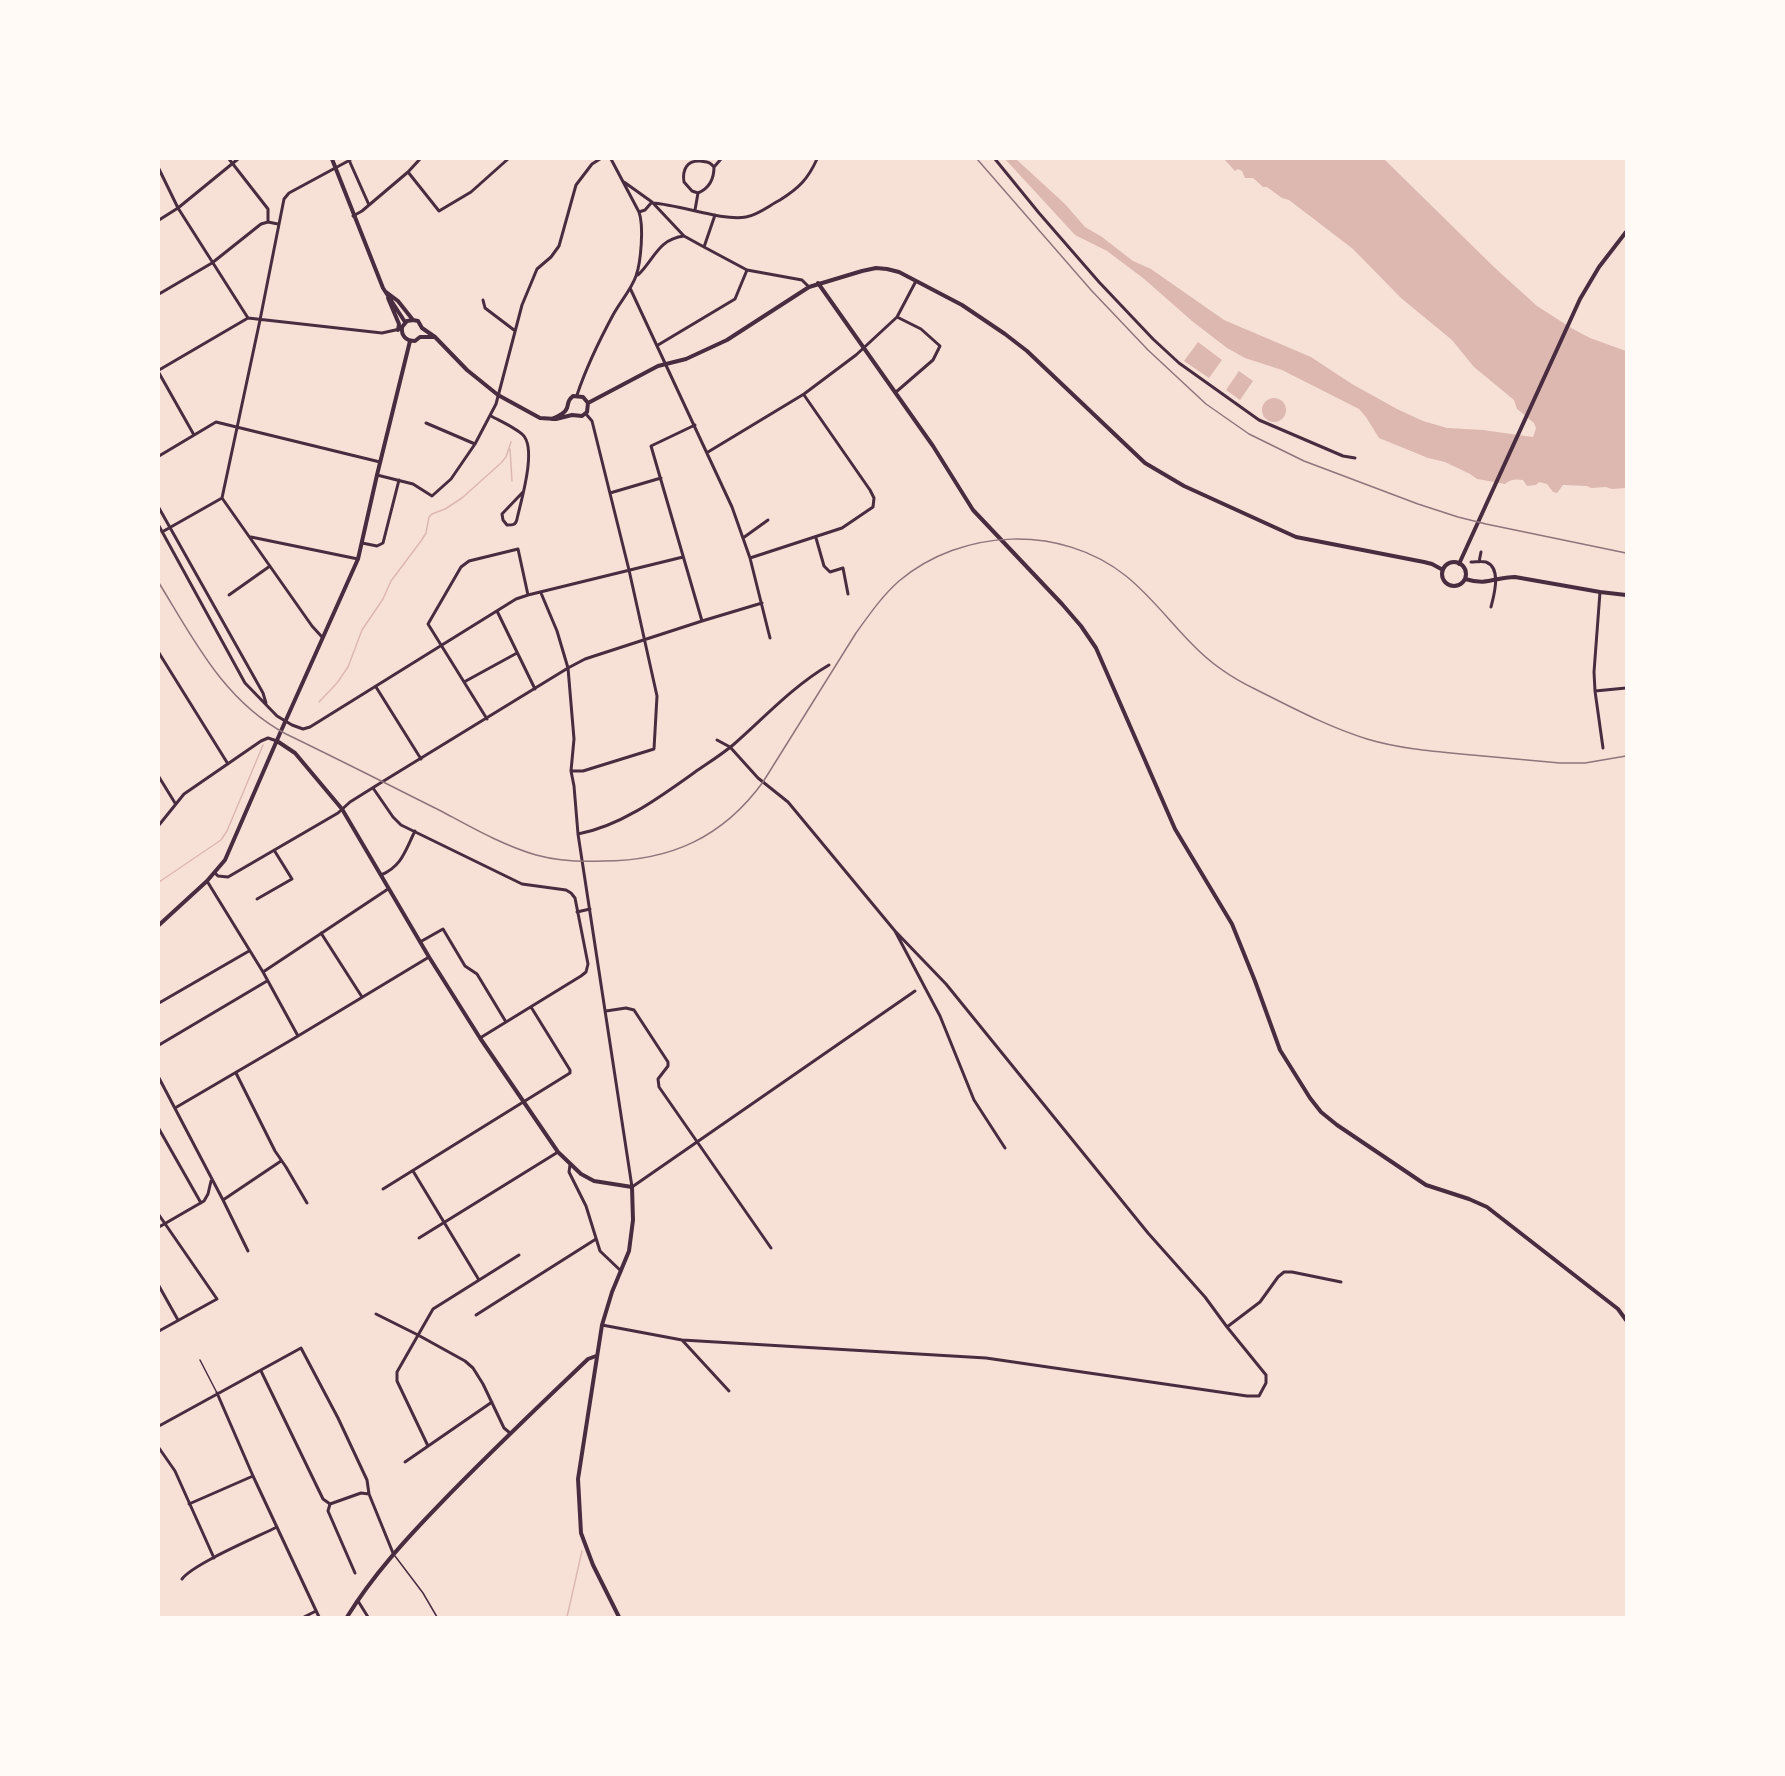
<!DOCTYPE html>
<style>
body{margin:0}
#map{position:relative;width:1785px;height:1776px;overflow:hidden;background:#f7e1d7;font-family:"Source Sans 3",sans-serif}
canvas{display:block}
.frame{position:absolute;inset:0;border:160px solid #fffaf5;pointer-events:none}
</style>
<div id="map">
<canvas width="1785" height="1776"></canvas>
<div class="frame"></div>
</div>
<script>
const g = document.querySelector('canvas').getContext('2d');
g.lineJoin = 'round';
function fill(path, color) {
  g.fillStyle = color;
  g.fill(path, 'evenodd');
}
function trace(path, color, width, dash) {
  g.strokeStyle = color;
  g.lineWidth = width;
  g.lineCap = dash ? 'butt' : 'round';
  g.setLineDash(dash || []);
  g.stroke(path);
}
const water = new Path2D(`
 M 1005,159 L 1016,159 L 1065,204 L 1085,227 L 1102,237 L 1133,261 L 1151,269 L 1224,320 L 1311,357 L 1352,384 L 1397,409 L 1423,421 L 1447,428 L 1483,430 L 1533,437 L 1536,428 L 1534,423 L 1517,409 L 1514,400 L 1474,367 L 1452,340 L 1401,298 L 1353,249 L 1289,200 L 1282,198 L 1267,187 L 1263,187 L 1253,178 L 1245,178 L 1242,171 L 1238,169 L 1235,171 L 1224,159 L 1384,159 L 1495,268 L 1537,306 L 1573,329 L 1590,338 L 1626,351 L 1626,488 L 1612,489 L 1606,487 L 1591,488 L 1587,486 L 1563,485 L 1557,493 L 1553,492 L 1547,484 L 1539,482 L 1536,485 L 1527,486 L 1523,480 C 1515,479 1511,479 1505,484 L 1477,479 L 1470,474 L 1445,462 L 1428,458 L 1379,438 L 1366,417 L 1359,409 L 1282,370 L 1245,358 L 1227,348 L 1192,321 L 1143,278 L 1107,251 L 1075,235 Z
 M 1198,342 L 1222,360 L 1209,378 L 1184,361 Z
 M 1239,371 L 1253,381 L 1240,400 L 1226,390 Z
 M1262 410a12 12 0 1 1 24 0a12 12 0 1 1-24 0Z`);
const stream = new Path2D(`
 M 510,449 L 512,481
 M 319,702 L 337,683 L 348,667 L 362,630 L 383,599 L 391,581 L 421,541 L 426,533 L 429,517 L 432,514 L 445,509 L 462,498 L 501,463 L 506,457 L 511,442
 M 159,882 L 221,840 L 227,831 L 263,745
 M 567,1617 L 582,1551`);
const service = new Path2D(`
 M 200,1360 L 217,1393
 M 395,1556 L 423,1593 L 437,1617`);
const minor = new Path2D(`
 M 229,159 L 268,209 L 268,222
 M 995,159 L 1039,213 L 1099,282 L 1153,339 L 1179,363 L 1259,420 L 1343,456 L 1355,458
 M 349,160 L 369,205
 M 714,167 L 721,159
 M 159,169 L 178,208 L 248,318 L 382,333 L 400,329
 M 408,172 L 439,211 L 471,192 L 508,159
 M 624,182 L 652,202 L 684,236 L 704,247 L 747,270 L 802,280 L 809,287
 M 653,203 C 681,205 721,221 746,217 C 758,215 770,205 780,200 C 799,188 808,179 817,159
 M 695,210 L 698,193 C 710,188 714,179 714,167 C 709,161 707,162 700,161 C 687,160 682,170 684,182 L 692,191 L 698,193
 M 639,212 L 645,210 L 652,202
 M 353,216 L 362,211 L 408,172 L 420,159
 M 159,220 L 178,208 L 238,159
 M 704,247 L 715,215
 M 638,275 C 654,260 658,239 684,236
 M 630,288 L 732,507 L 750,558 L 770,638
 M 159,294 L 212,263 L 261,224 L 268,222 L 278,224
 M 483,300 L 485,308 L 514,330
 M 658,345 L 735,299 L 747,270
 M 159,370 L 248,318
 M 159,373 L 194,435
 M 896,392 L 933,360 L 940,346 L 921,329 L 897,317
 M 577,395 C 586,368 599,341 613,315 C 620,302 631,290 636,276 C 641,262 644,226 639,212 L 611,159
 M 491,416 C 500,421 516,428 523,435 C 537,449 521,501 517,519 C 516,525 513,525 507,525 L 503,520 L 502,514 L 523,492
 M 426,423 L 475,444
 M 695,425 L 651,446 L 702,621
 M 708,452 L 804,394 L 856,355 L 897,317 L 916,281
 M 159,456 L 216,422 L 380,462
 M 377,475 L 413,484 L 432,496 L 451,479 L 475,444 L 496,404 L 522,305 L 537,269 L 551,257 L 559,246 L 576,185 L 592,164 L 600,159
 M 610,493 L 661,478
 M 159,508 L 263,693 L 266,703
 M 159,526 L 245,683 L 277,716 L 292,725 L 303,729 L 310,727 L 516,599 L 528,595 L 683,557
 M 162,532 L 222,498
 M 251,537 L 358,559
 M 743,538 L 768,520
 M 816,538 L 824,566 L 830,572 L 843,568 L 848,594
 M 362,543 L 377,546 L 383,543 L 399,480
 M 750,558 L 842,528 L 873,507 L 874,498 L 870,490 L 804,395
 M 1471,562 C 1476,562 1481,561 1486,562 C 1502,568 1494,595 1491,607
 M 1479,562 L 1481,552
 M 1600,592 L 1594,672 L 1595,691 L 1603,748
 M 541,593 L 557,631 L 568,668 L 574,739 L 571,771 L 574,786 L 578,834 L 632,1187 L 915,991
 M 229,595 L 270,566
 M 497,611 L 535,689
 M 322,637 L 312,626 L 222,498 L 260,320 L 284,199 L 289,193 L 350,160
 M 159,653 L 228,764
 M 464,682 L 517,653
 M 376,687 L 421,759
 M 1595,691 L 1626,688
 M 487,719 L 428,624 L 461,567 L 469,561 L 518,549 L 528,595
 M 717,740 L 730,747 L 758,778 L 788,802 L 895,931 L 940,1016 L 974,1100 L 1005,1148
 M 571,771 L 583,771 L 654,749 L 657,696 L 629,570 L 592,421 L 586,414
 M 159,777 L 175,803
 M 373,788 L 393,817 L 401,825 L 522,884 L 566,890 L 571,893 L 575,898 L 588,964 L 586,972 L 581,976 L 480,1038
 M 159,825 L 184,794 L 261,741 L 268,738 L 277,741
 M 578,834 C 621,826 660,797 695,772 C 708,763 721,755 733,745 C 764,718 793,686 829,665
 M 215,873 L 218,876 L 228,877 L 338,813 L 350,802 L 382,782 L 568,668 L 585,659 L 702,621 L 762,603
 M 381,875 C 402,866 405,851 415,831
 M 207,881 L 263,972 L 298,1036
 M 257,899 L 292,879 L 274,850
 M 577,912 L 590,909
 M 895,931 L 946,984 L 1148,1233 L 1205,1297 L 1227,1327 L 1260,1302 L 1278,1277 L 1284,1272 L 1292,1272 L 1341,1282
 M 321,933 L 362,997
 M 420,942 L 443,929 L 465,966 L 477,974 L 506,1022
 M 263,972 L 388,889
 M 159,1003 L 249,951
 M 606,1011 L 626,1008 L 634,1010 L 668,1062 L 668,1066 L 658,1079 L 659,1087 L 771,1248
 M 159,1045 L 267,981
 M 236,1073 L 275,1151 L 286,1167 L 307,1203
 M 159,1078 L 223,1200 L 248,1251
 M 175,1108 L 298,1036 L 429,957
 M 159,1129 L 201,1203
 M 570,1165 L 569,1172 L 586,1206 L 600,1251 L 621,1271
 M 413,1171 L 479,1280
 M 383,1189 L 570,1073 L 570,1070 L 531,1007
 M 223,1200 L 281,1161
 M 159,1215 L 217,1299 L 159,1331
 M 159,1227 L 204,1201 L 208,1194 L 211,1181
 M 419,1238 L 558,1152
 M 159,1286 L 178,1320
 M 376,1314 L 418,1335 L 465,1361 L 473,1368 L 483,1384 L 504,1428 L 510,1433
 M 476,1315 L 596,1239
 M 602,1325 L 682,1340 L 729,1391
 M 682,1340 L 986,1358 L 1247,1396 L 1259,1396 L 1266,1383 L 1266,1375 L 1227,1327
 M 261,1371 L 323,1499 L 330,1504
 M 217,1393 L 253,1476 L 319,1617
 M 159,1426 L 301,1348 L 338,1418 L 367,1480 L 369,1494 L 393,1553
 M 428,1446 L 397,1381 L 397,1372 L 433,1309 L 519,1255
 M 159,1448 L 175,1471 L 214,1558
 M 405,1462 L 492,1402
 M 189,1504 L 253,1476
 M 330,1504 L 328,1511 L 355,1573
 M 330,1504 L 361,1493 L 369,1494
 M 182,1579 C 193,1564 257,1537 277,1527
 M 358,1601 L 368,1617
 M 304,1617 L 316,1611`);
const tertiary = new Path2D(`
 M 818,283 L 933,446 L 973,510 L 1062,604 L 1081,626 L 1096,648 L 1175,829 L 1232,924 L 1255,981 L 1280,1050 L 1310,1098 L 1321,1112 L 1337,1125 L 1426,1185 L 1469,1199 L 1487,1207 L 1618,1309 L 1626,1320
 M 277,741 L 295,753 L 342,809 L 429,957 L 480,1038 L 558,1152 L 581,1174 L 594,1181 L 632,1187 L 633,1220 L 629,1251 L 612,1292 L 602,1325 L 578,1479 L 581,1533 L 593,1565 L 619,1617
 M 159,925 L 207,881 L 225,860 L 281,731 L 358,559 L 377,475 L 410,341
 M 347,1617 C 373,1575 406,1539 440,1504 C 488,1454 538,1407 588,1359 L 596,1356`);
const secondary = new Path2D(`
 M 332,159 L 383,288 L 405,322
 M 386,292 L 398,301 L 413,320 L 418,321 L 422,328 L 435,337 L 467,370 L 498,395 L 540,418 L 556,419 L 572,415 L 582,416 L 587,412 L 588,403 L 583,397 L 573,396 C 567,401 569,402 567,408 C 565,414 557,417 552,419
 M 388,298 L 399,324 L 398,330
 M 413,320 L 407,321 L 402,327 C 401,336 406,341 415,341 L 420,337 L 434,337
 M 588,403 L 658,366 L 686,359 L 727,340 L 809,287 L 862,271 L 876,268 L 887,269 L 899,272 L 962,305 L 1005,334 L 1027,351 L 1145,463 L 1184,486 L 1296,537 L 1424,562 L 1432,564 L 1443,570
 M1442 574a12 12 0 1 1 24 0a12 12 0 1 1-24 0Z
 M 1459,564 L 1580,299 L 1599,267 L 1626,232
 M 1465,579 C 1489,586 1494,577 1515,577 L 1600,592 L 1626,595`);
const rail = new Path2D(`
 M 977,159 L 1091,290 L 1148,350 L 1206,404 L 1249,434 L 1304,461 L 1418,504 L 1458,517 L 1486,524 L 1626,553
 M 159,583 C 194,640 224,701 286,734 C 338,759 389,785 441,811 C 471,827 502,845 536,855 C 558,861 580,862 603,861 C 671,861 723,837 763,782 L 856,633 C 869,615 882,596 899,581 C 962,528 1061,524 1126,576 C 1151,596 1170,622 1192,644 C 1210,663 1232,678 1255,689 C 1291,707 1328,727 1367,739 C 1397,748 1429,751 1461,754 C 1494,757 1527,760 1560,763 L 1585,763 L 1626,756`);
fill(water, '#dcb8b0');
trace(stream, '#dcb8b0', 1.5);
trace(service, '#4a2c40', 1.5);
trace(minor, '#4a2c40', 3);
trace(tertiary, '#4a2c40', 4);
trace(secondary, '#4a2c40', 4);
trace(rail, '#8f747c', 1.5);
</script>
